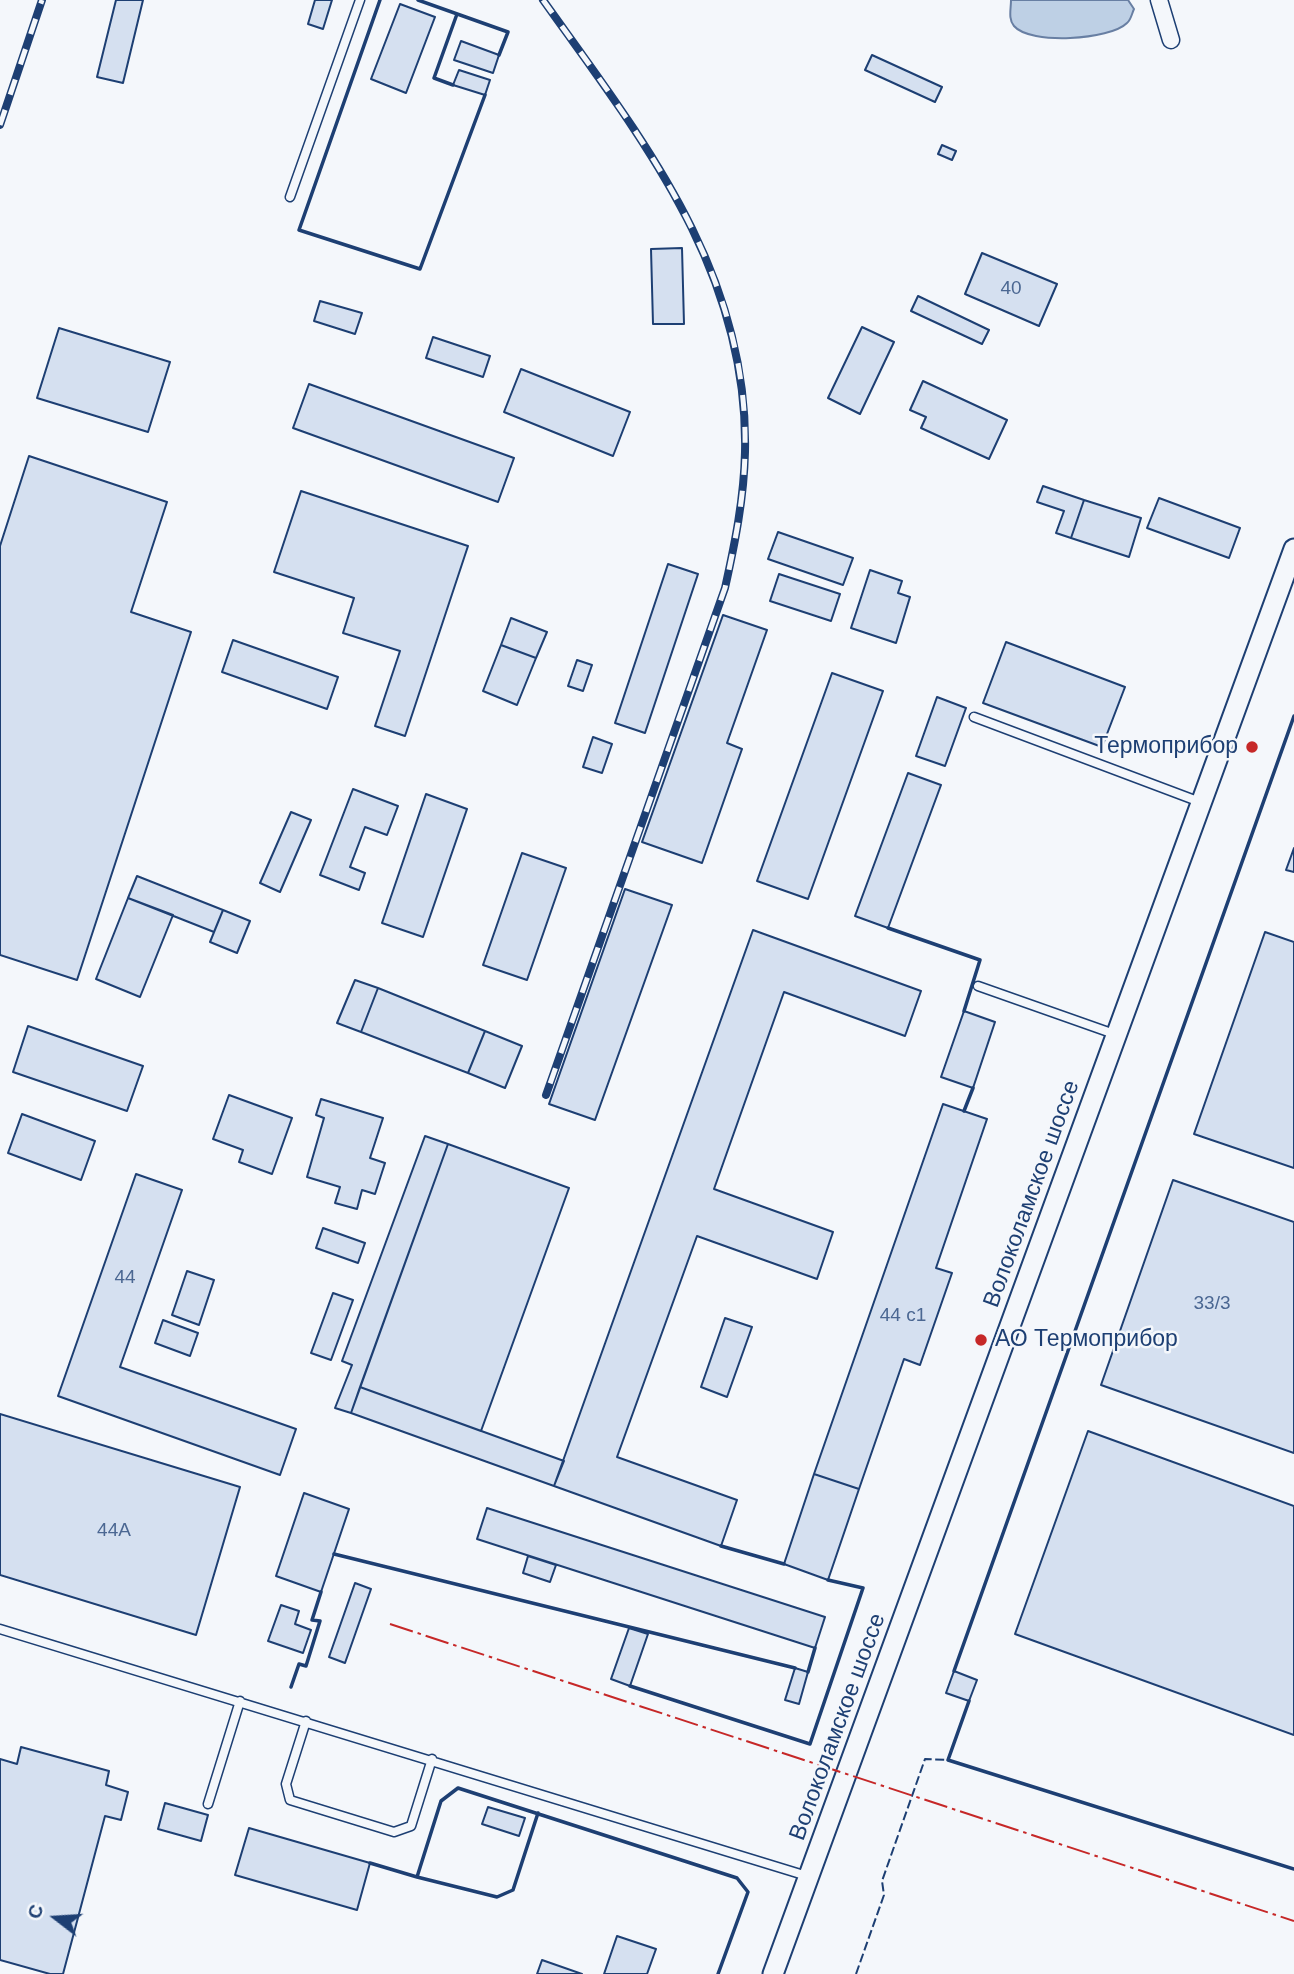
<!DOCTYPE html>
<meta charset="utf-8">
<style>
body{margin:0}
#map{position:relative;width:1294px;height:1974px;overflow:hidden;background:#f4f7fb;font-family:Helvetica,sans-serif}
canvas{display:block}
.north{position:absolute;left:21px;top:1883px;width:70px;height:70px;-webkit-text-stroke:5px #f4f7fb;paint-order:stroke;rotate:287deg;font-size:19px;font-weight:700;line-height:28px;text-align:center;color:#1d3f73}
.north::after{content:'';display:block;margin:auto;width:24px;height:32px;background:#1d3f73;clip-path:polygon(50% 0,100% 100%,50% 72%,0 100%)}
</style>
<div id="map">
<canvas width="1294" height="1974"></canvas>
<div class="north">С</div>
</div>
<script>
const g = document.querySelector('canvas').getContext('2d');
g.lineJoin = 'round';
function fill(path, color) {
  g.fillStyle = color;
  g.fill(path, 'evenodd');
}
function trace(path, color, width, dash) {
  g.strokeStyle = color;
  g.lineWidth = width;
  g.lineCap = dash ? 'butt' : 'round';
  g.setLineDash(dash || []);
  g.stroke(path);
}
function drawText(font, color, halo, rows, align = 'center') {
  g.font = font + ' Helvetica,sans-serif';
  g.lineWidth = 5;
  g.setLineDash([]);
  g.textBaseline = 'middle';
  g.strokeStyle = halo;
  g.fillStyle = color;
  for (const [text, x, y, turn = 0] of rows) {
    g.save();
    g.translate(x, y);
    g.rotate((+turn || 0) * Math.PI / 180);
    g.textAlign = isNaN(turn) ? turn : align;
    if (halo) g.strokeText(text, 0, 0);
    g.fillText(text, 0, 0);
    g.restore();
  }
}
const water = new Path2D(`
 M 1011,0 L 1128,0 L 1134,9 C 1132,13 1131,20 1127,23 C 1110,40 1030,45 1014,26 C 1008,19 1011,9 1011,0 Z`);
const building = new Path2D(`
 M 116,0 L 143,0 L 123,83 L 97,77 Z
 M 315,0 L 332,0 L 323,29 L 308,24 Z
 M 400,4 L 435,17 L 406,93 L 371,79 Z
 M 461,41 L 499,55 L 493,73 L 454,60 Z
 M 872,55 L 942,87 L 935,102 L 865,70 Z
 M 459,70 L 490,80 L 485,95 L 453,85 Z
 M 942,145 L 956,151 L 952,160 L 938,154 Z
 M 682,248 L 684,324 L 653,324 L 651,249 Z
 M 982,253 L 1057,284 L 1039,326 L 965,294 Z
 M 918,296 L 989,330 L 982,344 L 911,311 Z
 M 320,301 L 362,313 L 355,334 L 314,321 Z
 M 862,327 L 894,342 L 860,414 L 828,398 Z
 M 59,328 L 170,362 L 148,432 L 37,398 Z
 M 433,337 L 490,356 L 483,377 L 426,358 Z
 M 521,369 L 630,412 L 613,456 L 504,412 Z
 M 923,381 L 1007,420 L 989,459 L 921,428 L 926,417 L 910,410 Z
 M 309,384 L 514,458 L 498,502 L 293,428 Z
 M 29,456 L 167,502 L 131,612 L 191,632 L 77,980 L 0,955 L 0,546 Z
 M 1043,486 L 1084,500 L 1071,538 L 1056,533 L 1064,511 L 1037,502 Z
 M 301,491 L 468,546 L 405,736 L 375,726 L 400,651 L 343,633 L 354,598 L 274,572 Z
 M 1159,498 L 1240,528 L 1229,558 L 1147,528 Z
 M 1084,500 L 1141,518 L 1129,557 L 1071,538 Z
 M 778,532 L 853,558 L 843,585 L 768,559 Z
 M 668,564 L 698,574 L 645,733 L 615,723 Z
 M 870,570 L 902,581 L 898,593 L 910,597 L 896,643 L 851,628 Z
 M 779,574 L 840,594 L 831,621 L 770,601 Z
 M 723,615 L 767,630 L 727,743 L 742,749 L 702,863 L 642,842 Z
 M 511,618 L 547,632 L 536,658 L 501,645 Z
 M 233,640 L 338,677 L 327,709 L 222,672 Z
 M 1006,642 L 1125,687 L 1102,747 L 983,703 Z
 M 501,645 L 536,658 L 517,705 L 483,691 Z
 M 577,660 L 592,665 L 583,691 L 568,686 Z
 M 832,673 L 883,691 L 808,899 L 757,881 Z
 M 937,697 L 966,708 L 945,766 L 916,756 Z
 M 593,737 L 612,744 L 602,773 L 583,767 Z
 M 908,773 L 941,785 L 888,928 L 855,916 Z
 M 353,789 L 398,806 L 387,835 L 365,827 L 350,867 L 365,873 L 359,890 L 320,875 Z
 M 426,794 L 467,809 L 423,937 L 382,923 Z
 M 291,812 L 311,820 L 280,892 L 260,883 Z
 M 1294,848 L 1294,872 L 1286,870 Z
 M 522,853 L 566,868 L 527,980 L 483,965 Z
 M 137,876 L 223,910 L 214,932 L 128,898 Z
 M 625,889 L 672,905 L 595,1120 L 549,1104 Z
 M 128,898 L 173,915 L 140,997 L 96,979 Z
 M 223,910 L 250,921 L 237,953 L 210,942 Z
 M 753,930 L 921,991 L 905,1036 L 784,992 L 714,1189 L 833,1232 L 817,1279 L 697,1236 L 617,1457 L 737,1500 L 721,1546 L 554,1486 Z
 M 1265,932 L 1294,942 L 1294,1168 L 1194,1134 Z
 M 355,980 L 378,988 L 361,1032 L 337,1023 Z
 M 378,988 L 485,1031 L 468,1073 L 361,1032 Z
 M 964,1011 L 995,1022 L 973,1088 L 941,1077 Z
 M 28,1026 L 143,1066 L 127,1111 L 13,1072 Z
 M 485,1031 L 522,1046 L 505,1088 L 468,1073 Z
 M 229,1095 L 292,1118 L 272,1174 L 239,1162 L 243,1150 L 213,1139 Z
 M 321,1099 L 383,1118 L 370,1158 L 385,1163 L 375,1194 L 362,1190 L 357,1209 L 335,1203 L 340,1187 L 307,1177 L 324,1118 L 316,1115 Z
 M 943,1104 L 987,1119 L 936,1268 L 952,1273 L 920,1365 L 904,1359 L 859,1489 L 814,1474 Z
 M 22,1114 L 95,1141 L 81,1180 L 8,1153 Z
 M 425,1136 L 448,1144 L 351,1413 L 335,1408 L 352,1365 L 342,1361 Z
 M 448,1144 L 569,1188 L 481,1431 L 360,1387 Z
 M 136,1174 L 182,1190 L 120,1367 L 296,1429 L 280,1475 L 58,1396 Z
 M 1173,1180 L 1294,1222 L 1294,1453 L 1101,1385 Z
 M 323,1228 L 365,1243 L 358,1263 L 316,1248 Z
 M 187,1271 L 214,1280 L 199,1325 L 172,1315 Z
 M 333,1293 L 353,1300 L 331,1360 L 311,1353 Z
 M 725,1318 L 752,1327 L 727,1397 L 701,1387 Z
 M 163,1320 L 198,1333 L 190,1356 L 155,1343 Z
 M 360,1387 L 564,1461 L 554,1486 L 351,1413 Z
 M 0,1414 L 240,1487 L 196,1635 L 0,1575 Z
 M 1088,1431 L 1294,1506 L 1294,1735 L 1015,1634 Z
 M 814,1474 L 859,1489 L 828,1580 L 784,1564 Z
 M 304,1493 L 349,1509 L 321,1592 L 276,1576 Z
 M 487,1508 L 825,1617 L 815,1648 L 477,1539 Z
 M 528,1556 L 556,1565 L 550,1582 L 523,1573 Z
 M 355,1583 L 371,1589 L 345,1663 L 329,1657 Z
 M 281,1605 L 299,1611 L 295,1624 L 311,1630 L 303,1653 L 268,1641 Z
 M 629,1628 L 648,1634 L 630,1686 L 611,1679 Z
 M 795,1668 L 808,1672 L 799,1704 L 785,1700 Z
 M 954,1671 L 977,1680 L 969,1701 L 946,1693 Z
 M 21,1747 L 109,1771 L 106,1785 L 128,1792 L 121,1820 L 105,1816 L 63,1974 L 50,1974 L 0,1960 L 0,1759 L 17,1764 Z
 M 165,1803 L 208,1815 L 201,1841 L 158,1829 Z
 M 488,1807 L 525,1818 L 519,1836 L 482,1824 Z
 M 249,1828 L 370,1863 L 357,1910 L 235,1875 Z
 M 617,1936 L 656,1949 L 647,1974 L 604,1974 Z
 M 542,1960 L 582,1974 L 537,1974 Z`);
const service = new Path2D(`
 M 290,197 L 360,0
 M 974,717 L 1200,802
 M 978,986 L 1117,1035
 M 0,1629 L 807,1876
 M 306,1721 L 286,1784 L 290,1800 L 394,1832 L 411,1826 L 432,1759
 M 208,1804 L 240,1701`);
const minor = new Path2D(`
 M 1159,0 L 1171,40`);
const tertiary = new Path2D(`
 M 773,1974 L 1294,549`);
const rail = new Path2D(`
 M 543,0 C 642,139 749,271 745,452 C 744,498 735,543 725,588 L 546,1095
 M 0,125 L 42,0`);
const fence = new Path2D(`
 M 856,1974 L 884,1895 L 882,1881 L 925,1759 L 948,1760`);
const wall = new Path2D(`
 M 380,0 L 299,230 L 420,269 L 485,95
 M 418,0 L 508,32 L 499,55
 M 453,85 L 434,78 L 457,14
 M 888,928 L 980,960 L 964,1011
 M 964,1111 L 973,1088
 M 721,1546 L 784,1564
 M 334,1554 L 795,1668
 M 954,1671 L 1294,716
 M 808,1672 L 815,1648
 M 630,1686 L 810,1744 L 863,1588 L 828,1580
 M 291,1687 L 299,1664 L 306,1666 L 320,1621 L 312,1620 L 321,1592
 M 969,1701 L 948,1760 L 1294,1869
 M 370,1863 L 417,1877 L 441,1801 L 458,1788 L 737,1878 L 748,1892 L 718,1974
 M 417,1877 L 497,1897 L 513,1890 L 538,1813`);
const power = new Path2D(`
 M 390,1624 L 1294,1921`);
const markers = [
 [1252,747,7,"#c62828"],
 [981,1340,7,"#c62828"]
];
const numberNames = [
 ["40",1011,289],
 ["44",125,1278],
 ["33/3",1212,1304],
 ["44 с1",903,1316],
 ["44А",114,1531]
];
const poiNames = [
 ["Термоприбор",1238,747],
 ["АО Термоприбор",995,1340,"left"]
];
const streetNames = [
 ["Волоколамское шоссе",1032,1194,-70],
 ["Волоколамское шоссе",838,1727,-70]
];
fill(water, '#bed0e5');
trace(water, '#687fa3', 2);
fill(building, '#d5e0f0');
trace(building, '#1d3f73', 2);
trace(service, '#1d3f73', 11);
trace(minor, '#1d3f73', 19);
trace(tertiary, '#1d3f73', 23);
trace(service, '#f4f7fb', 8);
trace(minor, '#f4f7fb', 16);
trace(tertiary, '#f4f7fb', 19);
trace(rail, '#1d3f73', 8);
trace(rail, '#f4f7fb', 5, [16]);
trace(fence, '#1d3f73', 2, [9, 3.5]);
trace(wall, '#1d3f73', 3.5);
trace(power, '#c62828', 2, [24, 5, 3.5, 5]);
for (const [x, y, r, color] of markers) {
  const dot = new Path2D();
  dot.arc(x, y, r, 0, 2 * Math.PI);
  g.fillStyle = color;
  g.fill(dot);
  trace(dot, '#f4f7fb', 2.5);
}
drawText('19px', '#4b6792', null, numberNames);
drawText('23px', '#1d3f73', '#f4f7fb', poiNames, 'right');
drawText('23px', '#1d3f73', '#f4f7fb', streetNames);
</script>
